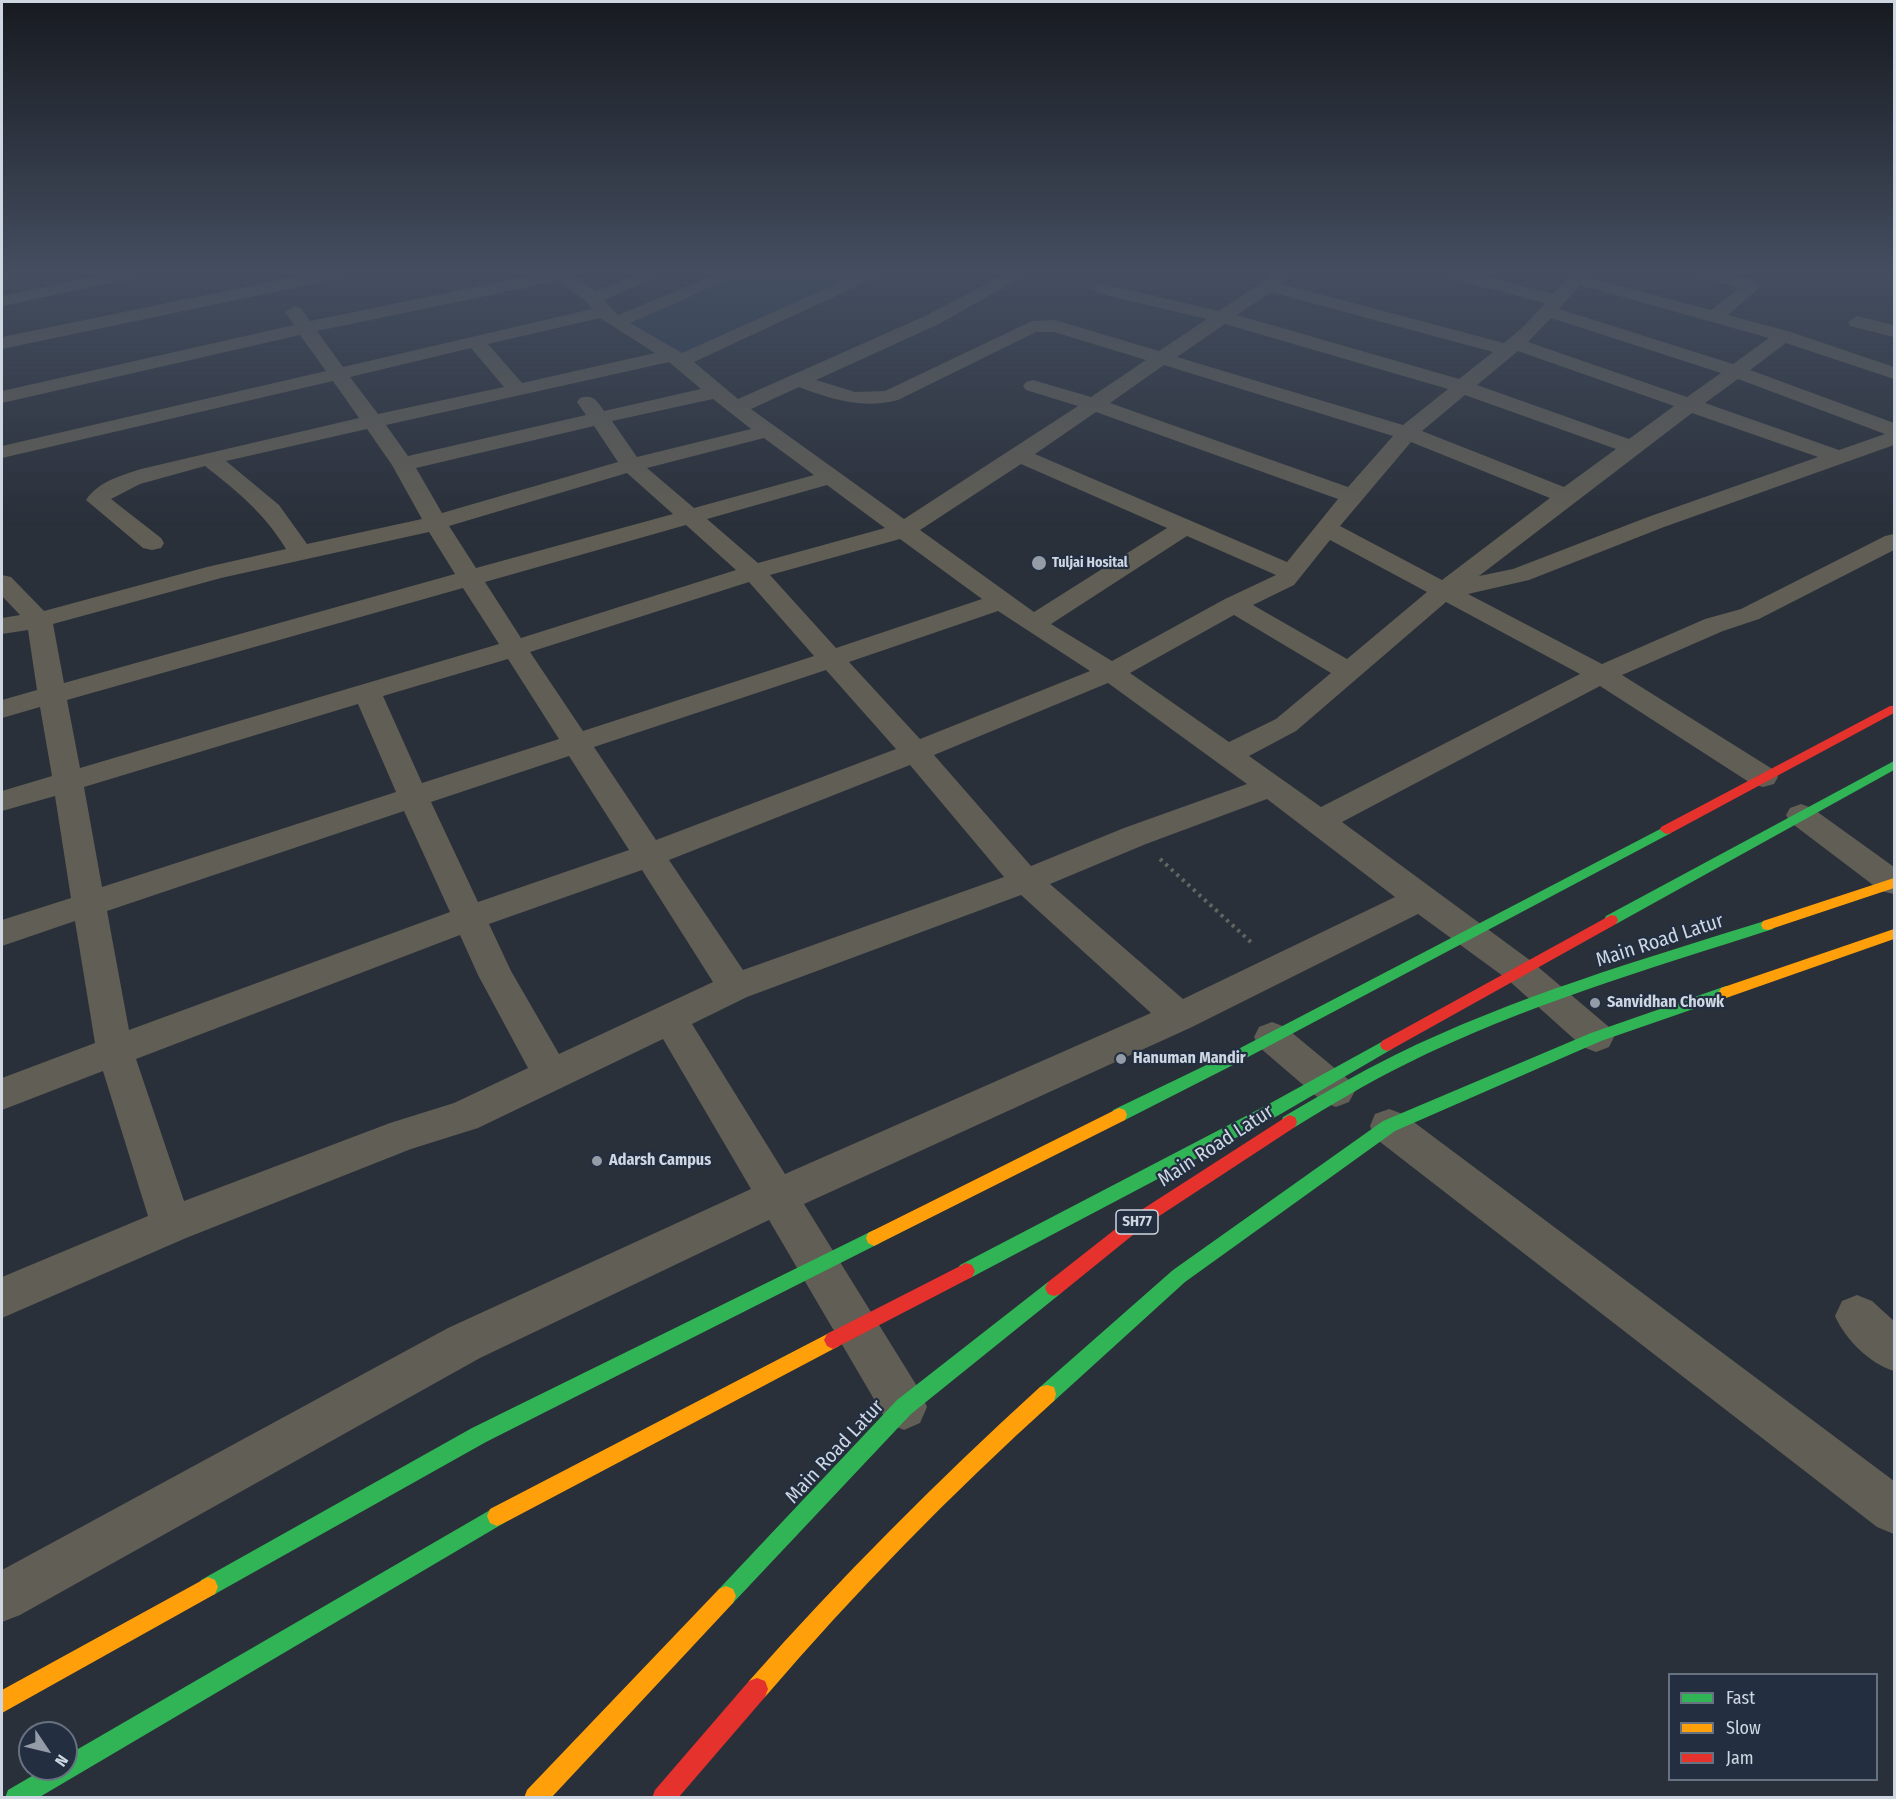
<!DOCTYPE html>
<style>
body{margin:0}
#map{position:relative;width:1896px;height:1799px;overflow:hidden;background:#2a303a;font-family:"Fira Sans Condensed",sans-serif}
canvas{display:block}
.frame{position:absolute;inset:0;border:3px solid #cdd6e1;pointer-events:none}
.legend{position:absolute;left:1668px;top:1673px;width:210px;height:108px;box-sizing:border-box;background:#232f41;border:2px solid #677281;margin:0;padding:8px 10px;list-style:none;font-size:18px;color:#cdd6e1}
.legend li{display:flex;align-items:center;gap:12px;height:30px}
.legend b{width:30px;border:2px solid #677281}
.north{position:absolute;left:18px;top:1721px;width:60px;height:60px;box-sizing:border-box;background:#232f41;border:2px solid #677281;border-radius:50%;rotate:125deg;font-size:16px;font-weight:700;line-height:24px;text-align:center;color:#cdd6e1}
.north::after{content:'';display:block;margin:auto;width:21px;height:27px;background:#949ca7;clip-path:polygon(50% 0,100% 100%,50% 72%,0 100%)}
</style>
<div id="map">
<canvas width="1896" height="1799"></canvas>
<div class="frame"></div>
<ul class="legend">
<li><b style="height:8px;background:#30b455"></b>Fast</li>
<li><b style="height:8px;background:#ff9f0a"></b>Slow</li>
<li><b style="height:8px;background:#e5322d"></b>Jam</li>
</ul>
<div class="north">N</div>
</div>
<script>
const g = document.querySelector('canvas').getContext('2d');
g.lineJoin = 'round';
function fill(path, color) {
  g.fillStyle = color;
  g.fill(path, 'evenodd');
}
function trace(path, color, width, dash) {
  g.strokeStyle = color;
  g.lineWidth = width;
  g.lineCap = dash ? 'butt' : 'round';
  g.setLineDash(dash || []);
  g.stroke(path);
}
function drawText(font, color, halo, rows, align = 'center') {
  g.font = font + ' "Fira Sans Condensed",sans-serif';
  g.lineWidth = 4.5;
  g.setLineDash([]);
  g.textBaseline = 'middle';
  g.strokeStyle = halo;
  g.fillStyle = color;
  for (const [text, x, y, turn = 0] of rows) {
    g.save();
    g.translate(x, y);
    g.rotate((+turn || 0) * Math.PI / 180);
    g.textAlign = isNaN(turn) ? turn : align;
    if (halo) g.strokeText(text, 0, 0);
    g.fillText(text, 0, 0);
    g.restore();
  }
}
const built = new Path2D(`
 M 735,273 L 877,273 L 681,361 L 623,319 Z`);
const path = new Path2D(`
 M 1160,859 L 1252,943`);
const street = new Path2D(`
 M 108,273 L 143,273 L 135,278 L 2,306 L 2,296 Z
 M 313,273 L 349,273 L 341,278 L 2,349 L 2,337 Z
 M 543,273 L 571,273 L 596,291 L 640,273 L 665,273 L 604,300 L 618,315 L 719,273 L 743,273 L 630,323 L 682,353 L 861,273 L 885,273 L 694,362 L 738,399 L 925,316 L 1007,273 L 1029,273 L 939,324 L 816,380 L 855,392 L 885,391 L 1032,321 L 1055,320 L 1159,351 L 1207,319 L 1097,293 L 1094,289 L 1097,285 L 1103,284 L 1219,311 L 1275,273 L 1295,273 L 1282,284 L 1504,343 L 1524,326 L 1545,303 L 1444,277 L 1442,273 L 1473,273 L 1553,294 L 1571,273 L 1589,273 L 1587,277 L 1711,310 L 1739,288 L 1698,277 L 1696,273 L 1726,273 L 1758,282 L 1761,286 L 1728,315 L 1791,332 L 1894,367 L 1894,379 L 1786,343 L 1750,370 L 1894,423 L 1894,445 L 1664,527 L 1529,580 L 1468,594 L 1602,664 L 1705,619 L 1741,609 L 1885,536 L 1894,534 L 1894,550 L 1759,619 L 1723,631 L 1622,675 L 1774,770 L 1778,777 L 1774,784 L 1763,787 L 1752,784 L 1600,686 L 1342,822 L 1531,961 L 1609,1027 L 1614,1037 L 1609,1047 L 1596,1052 L 1583,1047 L 1507,979 L 1418,914 L 1192,1027 L 804,1204 L 920,1391 L 927,1407 L 920,1423 L 904,1430 L 888,1423 L 769,1220 L 480,1358 L 20,1615 L 2,1622 L 2,1570 L 448,1328 L 751,1189 L 663,1039 L 478,1128 L 411,1149 L 186,1238 L 2,1318 L 2,1277 L 148,1216 L 103,1071 L 2,1110 L 2,1078 L 95,1043 L 75,921 L 2,946 L 2,920 L 71,898 L 55,796 L 2,811 L 2,791 L 52,776 L 40,707 L 2,718 L 2,700 L 37,690 L 28,630 L 2,634 L 2,618 L 20,615 L 2,596 L 2,575 L 11,577 L 44,611 L 207,567 L 286,549 C 265,514 237,491 205,466 L 140,484 L 111,499 L 161,538 L 164,543 L 161,548 L 152,550 L 143,548 L 86,500 C 99,481 120,476 141,469 L 359,418 L 333,381 L 2,458 L 2,446 L 326,371 L 300,335 L 2,403 L 2,391 L 294,325 L 285,312 L 294,306 L 301,308 L 310,321 ZM 558,281 L 587,302 L 592,309 L 343,367 L 317,331 ZM 1580,285 L 1769,338 L 1733,364 L 1559,309 ZM 1271,292 L 1493,352 L 1459,379 L 1237,315 ZM 600,318 L 655,353 L 522,383 L 488,344 ZM 1551,318 L 1721,373 L 1687,397 L 1528,342 ZM 1225,324 L 1448,389 L 1403,425 L 1177,357 ZM 1036,332 L 1054,332 L 1146,360 L 1091,397 L 1033,380 L 1026,382 L 1023,386 L 1026,390 L 1078,406 L 904,519 L 751,409 L 799,387 C 833,400 862,409 898,400 ZM 471,348 L 504,387 L 378,414 L 350,377 ZM 1518,351 L 1674,406 L 1629,439 L 1477,385 ZM 669,362 L 701,389 L 604,411 C 597,401 593,394 580,398 L 577,402 L 586,415 L 408,456 L 386,425 ZM 1164,365 L 1393,436 L 1348,487 L 1110,403 ZM 1738,379 L 1885,434 L 1839,450 L 1705,403 ZM 1465,395 L 1616,449 L 1564,487 L 1422,431 ZM 713,399 L 751,429 L 637,457 L 612,421 ZM 1096,412 L 1338,499 L 1287,562 L 1035,454 ZM 1692,413 L 1818,457 L 1648,517 L 1513,569 L 1479,576 ZM 594,426 L 618,462 L 442,513 L 416,468 ZM 367,429 L 392,465 L 422,519 L 307,544 L 279,505 L 226,461 ZM 764,438 L 814,475 L 694,508 L 647,468 ZM 1411,442 L 1550,498 L 1442,580 L 1340,526 ZM 1021,464 L 1167,528 L 1034,612 L 920,530 ZM 627,473 L 673,514 L 476,568 L 449,526 ZM 827,485 L 885,528 L 758,563 L 707,519 ZM 686,525 L 736,570 L 521,638 L 485,582 ZM 429,532 L 455,574 L 64,683 L 53,624 L 221,578 ZM 1187,536 L 1276,575 L 1225,599 L 1112,661 L 1051,624 ZM 900,539 L 982,599 L 836,648 L 770,575 ZM 1330,540 L 1427,592 L 1347,659 L 1253,605 L 1294,585 ZM 749,582 L 814,656 L 583,731 L 530,652 ZM 463,588 L 499,644 L 80,768 L 67,700 ZM 1446,602 L 1580,674 L 1321,807 L 1249,756 L 1296,731 ZM 998,611 L 1090,671 L 920,739 L 849,662 ZM 1234,615 L 1331,673 L 1276,719 L 1229,742 L 1130,673 ZM 508,659 L 559,739 L 422,783 L 383,696 ZM 826,670 L 896,749 L 656,840 L 594,747 ZM 1108,683 L 1247,784 L 1124,828 L 1031,866 L 934,755 ZM 358,704 L 396,792 L 102,887 L 84,787 ZM 569,756 L 629,850 L 478,902 L 431,802 ZM 910,765 L 1004,877 L 743,970 L 669,860 ZM 1267,799 L 1395,897 L 1183,999 L 1050,884 L 1146,844 ZM 404,811 L 450,912 L 129,1030 L 107,911 ZM 642,870 L 713,982 L 559,1054 L 511,971 L 489,924 ZM 1021,895 L 1151,1013 L 785,1174 L 692,1024 L 747,997 ZM 460,935 L 478,975 L 528,1068 L 454,1103 L 390,1123 L 184,1201 L 136,1059 Z
 M 1857,316 L 1894,325 L 1894,337 L 1850,326 L 1848,322 Z
 M 1801,804 L 1812,808 L 1894,867 L 1894,894 L 1881,891 L 1790,822 L 1786,815 L 1790,808 Z
 M 1272,1022 L 1285,1027 L 1349,1080 L 1355,1091 L 1349,1102 L 1336,1107 L 1323,1102 L 1259,1047 L 1254,1037 L 1259,1027 Z
 M 1389,1109 L 1403,1114 L 1894,1481 L 1894,1534 L 1877,1527 L 1375,1138 L 1370,1126 L 1375,1114 Z
 M 1857,1295 L 1872,1301 L 1894,1321 L 1894,1371 C 1870,1364 1845,1339 1835,1316 L 1842,1301 Z`);
const fast = new Path2D(`
 M 1894,761 L 1894,770 L 1616,924 L 1606,924 L 1604,920 L 1606,916 Z
 M 1666,826 L 1671,827 L 1672,830 L 1671,833 L 1233,1065 L 1125,1120 L 1119,1122 L 1113,1120 L 1111,1115 L 1113,1110 L 1223,1057 Z
 M 1768,920 L 1773,921 L 1775,925 L 1773,929 C 1649,969 1522,1006 1406,1064 C 1367,1083 1331,1105 1295,1127 L 1289,1129 L 1283,1127 L 1281,1122 L 1283,1117 C 1320,1095 1357,1074 1395,1055 C 1513,997 1643,959 1768,920 Z
 M 1726,986 L 1731,988 L 1733,992 L 1731,996 L 1601,1041 L 1395,1131 L 1185,1282 L 1054,1401 L 1047,1403 L 1040,1401 L 1038,1394 L 1040,1387 L 1173,1270 L 1383,1121 L 1591,1033 Z
 M 1387,1039 L 1392,1041 L 1394,1045 L 1392,1049 L 1279,1115 L 972,1277 L 966,1279 L 960,1277 L 957,1271 L 960,1265 L 1267,1105 Z
 M 874,1230 L 880,1233 L 882,1238 L 880,1243 L 486,1442 L 215,1594 L 208,1597 L 201,1594 L 198,1587 L 201,1580 L 472,1428 Z
 M 1054,1280 L 1060,1282 L 1063,1288 L 1060,1294 L 911,1414 L 733,1603 L 726,1606 L 719,1603 L 716,1596 L 719,1589 L 897,1400 L 1048,1282 Z
 M 497,1506 L 504,1509 L 507,1516 L 504,1523 L 38,1798 L 5,1798 L 8,1790 L 44,1769 L 66,1769 L 66,1756 Z`);
const slow = new Path2D(`
 M 1894,878 L 1894,888 L 1768,930 L 1763,929 L 1761,925 L 1763,921 Z
 M 1894,929 L 1894,939 L 1726,998 L 1721,996 L 1719,992 L 1721,988 Z
 M 1119,1108 L 1125,1110 L 1127,1115 L 1125,1120 L 880,1243 L 874,1246 L 868,1243 L 866,1238 L 868,1233 Z
 M 833,1331 L 839,1334 L 842,1340 L 839,1346 L 504,1523 L 497,1526 L 490,1523 L 487,1516 L 490,1509 Z
 M 1047,1385 L 1054,1387 L 1056,1394 L 1054,1401 C 951,1494 855,1592 765,1697 L 757,1700 L 749,1697 L 746,1689 L 749,1681 C 841,1577 938,1480 1040,1387 Z
 M 208,1577 L 215,1580 L 218,1587 L 215,1594 L 2,1713 L 2,1690 Z
 M 726,1586 L 733,1589 L 736,1596 L 733,1603 L 551,1798 L 524,1798 L 527,1790 L 719,1589 Z`);
const jam = new Path2D(`
 M 1890,706 L 1894,706 L 1894,713 L 1671,833 L 1666,834 L 1660,830 L 1661,827 Z
 M 1611,915 L 1616,916 L 1618,920 L 1616,924 L 1392,1049 L 1387,1051 L 1382,1049 L 1380,1045 L 1382,1041 Z
 M 1289,1115 L 1295,1117 L 1297,1122 L 1295,1127 L 1144,1226 L 1060,1294 L 1054,1296 L 1048,1294 L 1045,1288 L 1048,1282 L 1132,1216 Z
 M 966,1263 L 972,1265 L 975,1271 L 972,1277 L 839,1346 L 833,1349 L 827,1346 L 824,1340 L 827,1334 Z
 M 757,1678 L 765,1681 L 768,1689 L 765,1697 L 678,1798 L 652,1798 L 655,1790 L 749,1681 Z`);
const markers = [
 [1039,563,8,"#949ca7"],
 [1595,1003,6,"#949ca7"],
 [1121,1059,6,"#949ca7"],
 [597,1161,6,"#949ca7"]
];
const farPoinames = [
 ["Tuljai Hosital",1052,563]
];
const shields = [
 [1137,1222,42]
];
const shieldNames = [
 ["SH77",1137,1222]
];
const poiNames = [
 ["Sanvidhan Chowk",1607,1003],
 ["Hanuman Mandir",1133,1059],
 ["Adarsh Campus",609,1161]
];
const nearStreetnames = [
 ["Main Road Latur",1660,941,-18],
 ["Main Road Latur",1216,1146,-33],
 ["Main Road Latur",835,1452,-47]
];
fill(built, '#28384d');
trace(path, '#646561', 4, [3, 4.5]);
fill(street, '#605e55');
fill(fast, '#30b455');
fill(slow, '#ff9f0a');
fill(jam, '#e5322d');
const sky = g.createLinearGradient(0, 0, 0, 525);
sky.addColorStop(0, '#171a20');
sky.addColorStop(0.52, '#444e60');
sky.addColorStop(1, '#444e6000');
g.fillStyle = sky;
g.fillRect(0, 0, 1896, 525);
for (const [x, y, r, color] of markers) {
  const dot = new Path2D();
  dot.arc(x, y, r, 0, 2 * Math.PI);
  g.fillStyle = color;
  g.fill(dot);
  trace(dot, '#232f41', 2);
}
drawText('bold 14px', '#cdd6e1', '#232f41', farPoinames, 'left');
for (const [x, y, w] of shields) {
  const box = new Path2D();
  box.roundRect(x - w / 2, y - 12, w, 24, 4.5);
  g.fillStyle = '#232f41';
  g.fill(box);
  trace(box, '#cdd6e1', 1.5);
}
drawText('bold 15px', '#cdd6e1', null, shieldNames);
drawText('bold 16px', '#cdd6e1', '#232f41', poiNames, 'left');
drawText('20px', '#cdd6e1', '#232f41', nearStreetnames);
</script>
